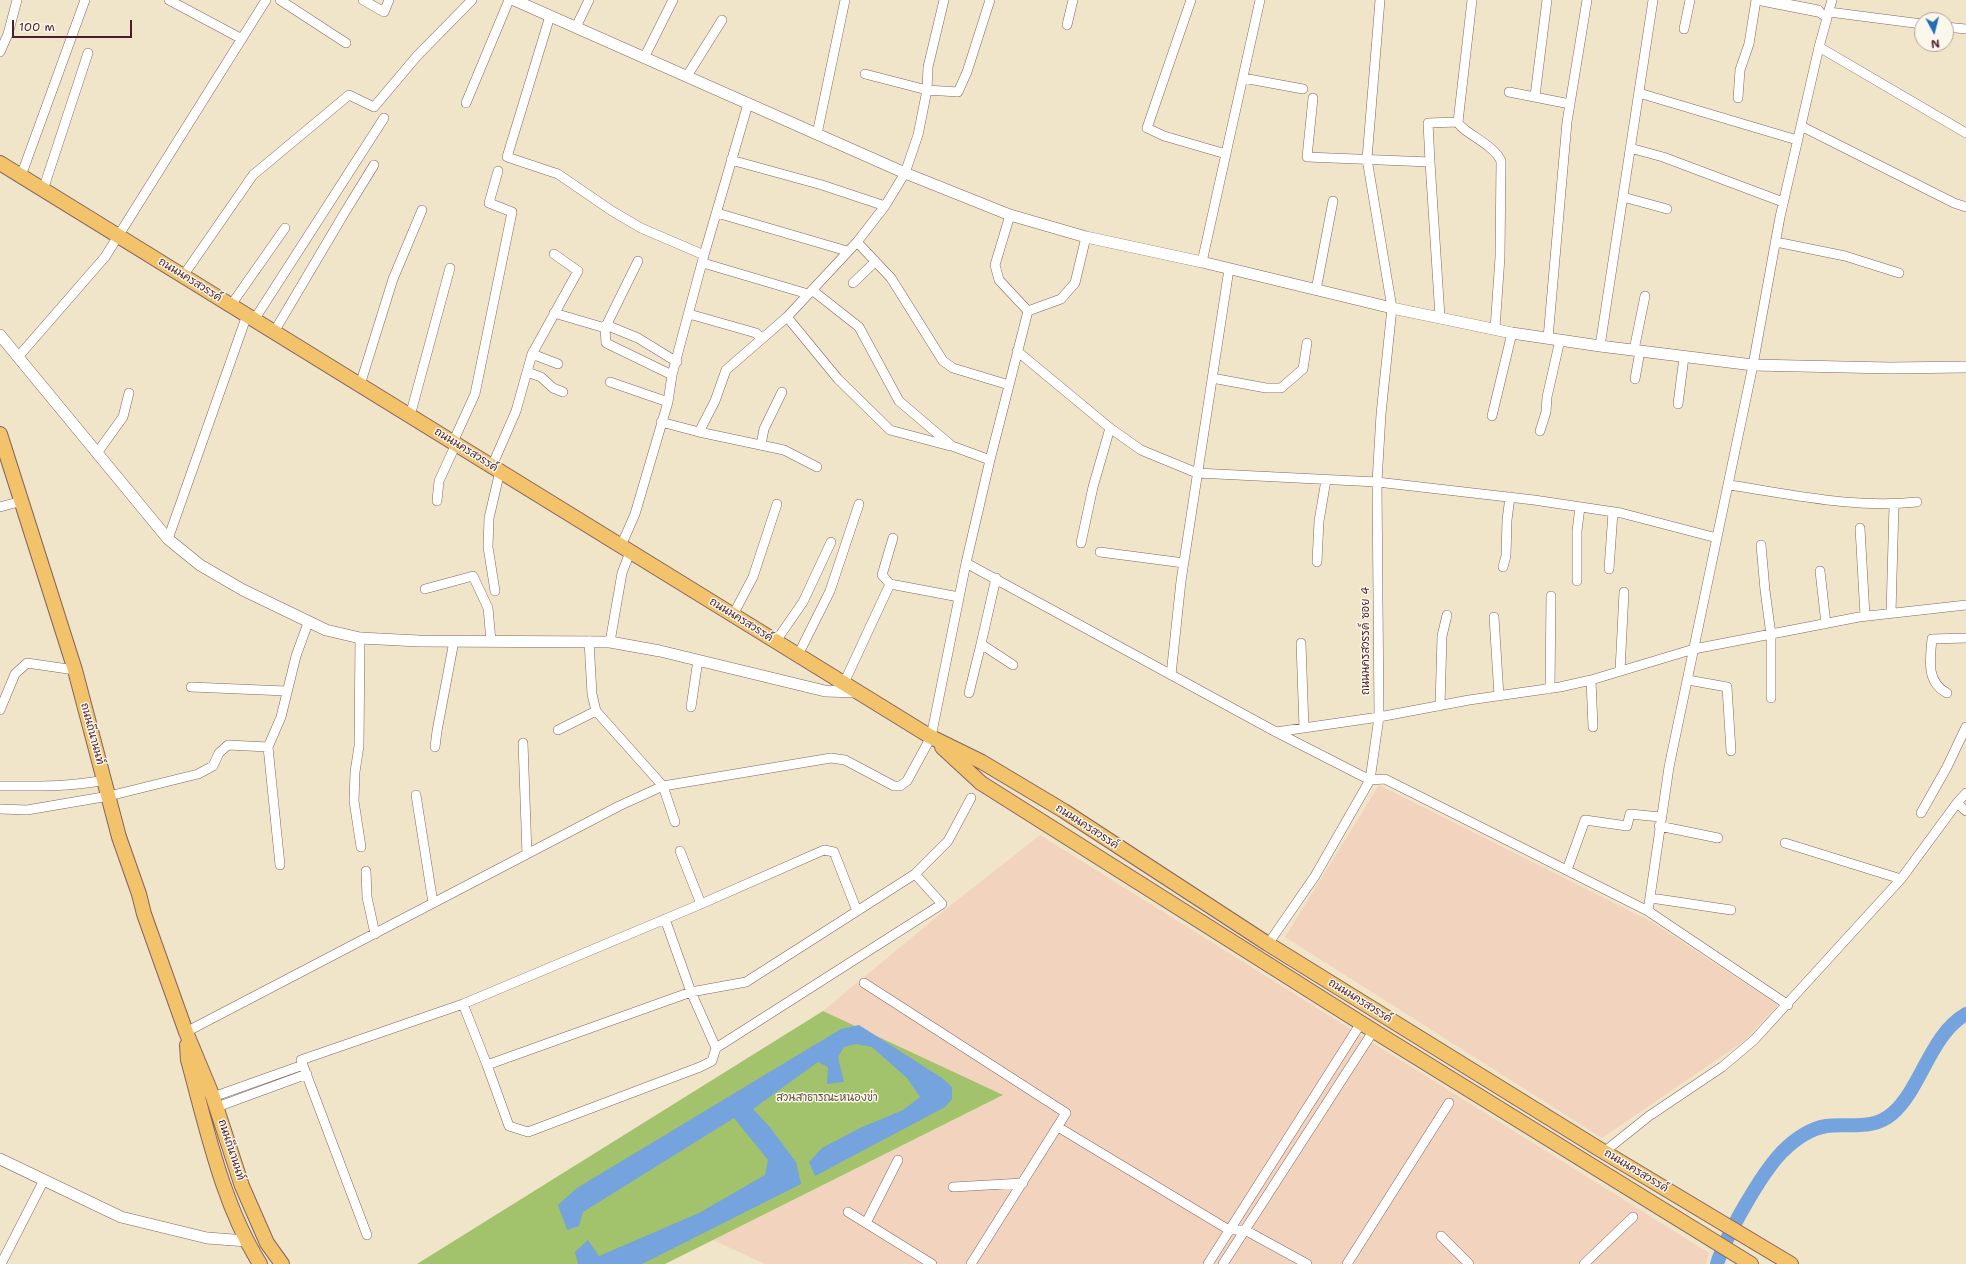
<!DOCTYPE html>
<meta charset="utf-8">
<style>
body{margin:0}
#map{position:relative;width:1966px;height:1264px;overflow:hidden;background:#f0e5c8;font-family:"Shantell Sans",sans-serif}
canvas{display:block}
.north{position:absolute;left:1914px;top:12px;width:40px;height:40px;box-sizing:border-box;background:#fbf7ec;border:1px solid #b4a19f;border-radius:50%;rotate:173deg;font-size:11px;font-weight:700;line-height:16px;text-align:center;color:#4a1f2b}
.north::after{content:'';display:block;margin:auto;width:14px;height:18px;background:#1f6fb2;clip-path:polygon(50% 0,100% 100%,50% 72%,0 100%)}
.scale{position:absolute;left:12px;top:20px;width:120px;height:18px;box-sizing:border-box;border:2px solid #4a1f2b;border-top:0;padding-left:5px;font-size:12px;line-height:14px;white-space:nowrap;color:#4a1f2b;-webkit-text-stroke:3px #fbf7ec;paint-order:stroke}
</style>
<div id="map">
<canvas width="1966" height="1264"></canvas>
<div class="north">N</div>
<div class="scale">100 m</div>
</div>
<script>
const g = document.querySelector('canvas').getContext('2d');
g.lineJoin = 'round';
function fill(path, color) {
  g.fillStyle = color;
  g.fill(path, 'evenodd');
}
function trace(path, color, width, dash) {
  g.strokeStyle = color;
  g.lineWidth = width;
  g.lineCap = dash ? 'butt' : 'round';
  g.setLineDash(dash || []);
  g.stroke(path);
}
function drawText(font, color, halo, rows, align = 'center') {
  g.font = font + ' "Shantell Sans","Playpen Sans Thai",sans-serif';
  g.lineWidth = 3;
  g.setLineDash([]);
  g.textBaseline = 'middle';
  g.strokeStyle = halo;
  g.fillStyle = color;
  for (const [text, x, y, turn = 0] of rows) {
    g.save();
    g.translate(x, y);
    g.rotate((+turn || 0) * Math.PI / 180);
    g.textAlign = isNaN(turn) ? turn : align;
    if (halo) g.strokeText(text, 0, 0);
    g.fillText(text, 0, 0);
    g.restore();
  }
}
const built = new Path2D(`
 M 1379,785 L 1652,922 L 1778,1005 L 1744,1041 L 1602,1138 L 1285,937 Z
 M 1040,835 L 1709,1253 L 1706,1264 L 765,1264 L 713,1240 L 1002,1096 L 823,1011 L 956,901 Z`);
const green = new Path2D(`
 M 823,1011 L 1003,1095 L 665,1264 L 417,1264 Z`);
const water = new Path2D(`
 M 859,1025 L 942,1078 L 952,1087 L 952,1099 L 945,1107 L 815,1176 L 809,1162 L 822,1148 L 860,1128 L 903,1110 L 920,1097 L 907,1078 L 872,1047 L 856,1044 L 844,1047 L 838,1057 L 844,1082 L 827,1084 L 828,1067 L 818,1062 L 753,1109 L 769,1126 L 796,1162 L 801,1184 L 642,1264 L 578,1264 L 575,1252 L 588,1240 L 599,1256 L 699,1213 L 765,1175 L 768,1160 L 734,1118 L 583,1212 L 579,1226 L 567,1230 L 558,1205 L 577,1188 L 841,1029 Z`);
const river = new Path2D(`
 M 1717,1264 C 1726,1235 1761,1174 1782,1152 C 1794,1140 1809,1129 1826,1126 C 1849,1123 1873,1131 1893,1113 C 1922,1087 1930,1035 1966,1014`);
const minor = new Path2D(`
 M 169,0 L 242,39
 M 280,0 L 346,43
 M 363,0 L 384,12 L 389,0
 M 1191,0 L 1147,128 L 1164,136 L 1226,154
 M 1829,12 L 1922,24
 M 550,16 L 507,157 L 558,174 L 612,211 L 641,228 L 704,255
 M 1827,17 L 1832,0
 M 1067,25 L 1073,0
 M 576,27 L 589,0
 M 1946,27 L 1966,29
 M 1684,29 L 1690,0
 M 1819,47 L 1966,133
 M 0,52 L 8,34 L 17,0
 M 644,58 L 673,0
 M 865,74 L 927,90 L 958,92 L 967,72 L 990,0
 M 687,76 L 722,20
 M 1243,78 L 1303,89
 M 1509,92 L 1570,104
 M 1639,93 L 1797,140
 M 1535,96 L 1547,0
 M 1313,98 L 1307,157 L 1430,162 L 1440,317
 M 1738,98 L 1740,70 L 1749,44 L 1756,0
 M 466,103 L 509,0
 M 1458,122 C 1461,132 1494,144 1501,161 L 1500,257 L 1495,329
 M 1801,126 L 1954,203 L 1966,207
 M 817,134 L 845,0
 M 1630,148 L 1663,157 L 1783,202
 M 731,160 L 822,185 L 885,206
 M 1430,162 L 1428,123 L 1458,122 L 1472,0
 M 21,176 L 85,0
 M 43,190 L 88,53
 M 1623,197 L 1667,209
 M 717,213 L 847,251
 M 1010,215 L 995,265 L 999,280 L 1028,311 L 1061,299 L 1075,283 L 1086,237
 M 857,242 L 891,278 L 943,361 L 953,368 L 1009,385
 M 1776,242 L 1845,256 L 1899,273
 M 1202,262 L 1260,0
 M 703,263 L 808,294
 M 183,276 L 253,175 L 349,95 L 374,107 L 417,56 L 472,0
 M 853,283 L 875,262
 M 812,290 L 859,327 L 899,401 L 952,446 L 990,460
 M 1316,290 L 1333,201
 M 231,305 L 285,228
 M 554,313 L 605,328 L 606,343 L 672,375
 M 689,314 L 756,333 L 762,339
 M 787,317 L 838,379 L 890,430 L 950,446
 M 254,320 L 384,118
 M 606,325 L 638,338 L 677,362
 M 605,328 L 638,261
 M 274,332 L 345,212 L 374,165
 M 1548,338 L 1567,122 L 1587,0
 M 1600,346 L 1653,0
 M 1634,350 L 1645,296
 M 1017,351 L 1110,428 L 1141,450 L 1197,473 L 1377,482 L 1534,500 L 1621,513 L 1717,538
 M 532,354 L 558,364
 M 18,357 L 105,257 L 266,0
 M 527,372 L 541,377 L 553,388 L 563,392
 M 1212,378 L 1266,388 L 1281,388 L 1303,369 L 1307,343
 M 1635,379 L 1640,351
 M 610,382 L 668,402
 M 360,385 L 393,279 L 422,210
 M 1678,404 L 1684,357
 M 410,416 L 450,268
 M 1492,416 L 1512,333
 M 661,422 L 699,432 L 784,450 L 817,467
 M 1540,431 L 1546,412 L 1547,397 L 1560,340
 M 699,432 L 715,401 L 726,370 L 787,317 L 857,242 L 885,206 L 905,173 L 918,135 L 927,90 L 928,67 L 944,0
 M 453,442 L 475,394 L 512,212 L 489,203 L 498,171
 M 761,445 L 764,429 L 782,392
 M 97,453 L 123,417 L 129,393
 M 492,466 L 516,411 L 532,354 L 578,271 L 554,254
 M 1729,485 C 1790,494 1855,509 1917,502
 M 437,501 L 439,481 L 456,444
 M 0,507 L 22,501
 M 1860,528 L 1865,616
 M 168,539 L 247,315
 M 1081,543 L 1093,487 L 1110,428
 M 1761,545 L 1765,590 L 1771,635 L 1771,698
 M 621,546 L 635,514 L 668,402 L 672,375 L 704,255 L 748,104
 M 1100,552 L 1184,563
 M 1317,562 L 1319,521 L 1326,480
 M 966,563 L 1276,732 L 1370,780 L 1385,779 L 1648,911 L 1669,767 L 1753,365 L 1780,217 L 1819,47 L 1827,18 L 1818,11
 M 1503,567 L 1506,556 L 1507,520 L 1510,497
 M 1609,569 L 1613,512
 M 1820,571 L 1826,624
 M 996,578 L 981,644 L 1013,665
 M 1577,581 L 1577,531 L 1580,507
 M 890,584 L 959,597
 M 425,589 L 473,576 L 488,608 L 491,641
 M 495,591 L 488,547 L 489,518 L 500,471
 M 1891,613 L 1894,505
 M 733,615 L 753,577 L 777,504
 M 1494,617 L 1499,696
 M 360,638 L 359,746 L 355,772 L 354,801 L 361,847
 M 589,641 L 592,694 L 596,711 L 663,786 L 675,822
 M 776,641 L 803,602 L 831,542
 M 610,642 L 622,573 L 630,552
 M 1301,643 L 1304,728
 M 798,655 L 830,591 L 859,504
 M 1620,671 L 1624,592
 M 1171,675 L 1181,581 L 1229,269
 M 1591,680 L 1593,727
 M 1688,680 L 1727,687 L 1731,751
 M 844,683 L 890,584 L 882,575 L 893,538
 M 191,687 L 286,691
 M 1550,689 L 1551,596
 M 969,693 L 981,644
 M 1947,693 C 1926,682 1930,660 1932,639 L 1966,638
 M 1440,706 L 1442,636 L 1447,615
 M 691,707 L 698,660
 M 0,710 L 15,674 L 27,663 L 75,670
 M 558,730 L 596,711
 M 1276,732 L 1379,717 L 1469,700 L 1560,687 L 1591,680 L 1694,649 L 1859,617 L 1966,605
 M 523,743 L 527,854
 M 435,747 L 437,731 L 454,641
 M 0,786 C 35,786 70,787 105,780
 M 416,795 L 433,903
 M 1957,803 L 1966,811
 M 0,809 L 27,810 L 109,796 L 198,774 L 213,766 L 219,753 L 228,745 L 268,747
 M 1921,813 L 1947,767 L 1966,727
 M 1659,826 L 1718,838
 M 1785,843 L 1901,879
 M 680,851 L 701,904
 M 280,865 L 268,747 L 281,717 L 296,656 L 308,623
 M 1567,870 L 1585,820 L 1627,826 L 1630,814 L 1660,817
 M 366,871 L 367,897 L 375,934
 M 1651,898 L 1731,910
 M 1648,911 L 1788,1005
 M 1268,944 L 1315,876 L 1370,780 L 1379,717 L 1377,482 L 1381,414 L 1392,308 L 1367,159 L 1380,0
 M 864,983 L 1066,1113 L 971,1264
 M 463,1004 L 487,1065 L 509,1126 L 528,1132 L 700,1067 L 712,1061 L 716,1048 L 691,992 L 665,919
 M 186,1032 L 619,806 L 663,786 L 831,758 L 845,760 L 894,786 L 900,786 L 907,781 L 931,737 L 966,563 L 990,460 L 1028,311
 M 716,1048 L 942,904 L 915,874
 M 487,1065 L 691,992 L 746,982 L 915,874 L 948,841 L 971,798
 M 213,1097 L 303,1065
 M 217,1107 L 307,1074
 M 1058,1127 L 1229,1230 L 1245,1230 L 1307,1264
 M 1604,1152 L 1649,1116 L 1722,1067 L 1754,1040 L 1901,879 L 1957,803 L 1966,793
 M 953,1187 L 1023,1183
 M 848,1212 L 932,1264
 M 866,1223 L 898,1160
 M 367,1235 L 301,1060 L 463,1004 L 701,904 L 824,850 L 834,852 L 857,911
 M 1441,1236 L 1469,1264
 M 1,1264 L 44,1180
 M 1208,1264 L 1361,1023
 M 1223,1264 L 1374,1030
 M 1347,1264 L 1449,1103
 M 1584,1264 L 1633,1217`);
const tertiary = new Path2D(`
 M 514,0 L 905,173 L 1010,215 L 1086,237 L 1202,262 L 1392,308 L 1512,333 L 1600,346 L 1753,365 L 1890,368 L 1966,367
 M 1762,0 L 1818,11
 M 0,335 L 168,539 L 200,565 L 243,590 L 326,630 L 360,638 L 419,641 L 610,642 L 660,651 L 825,691 L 858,692
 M 0,1159 L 121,1217 L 207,1238 L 247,1241`);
const primary = new Path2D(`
 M 0,163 L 931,737 L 982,762 L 1064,811 L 1268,944 L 1604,1152 L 1791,1264
 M 0,434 L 75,670 L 119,837 L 139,894 L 144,914 L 186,1032 L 213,1097 L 242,1186 L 267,1243 L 282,1264
 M 942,747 L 981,783 L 1361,1023 L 1751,1264
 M 187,1045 L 188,1060 C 207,1129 222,1203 260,1264`);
const streetNames = [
 ["ถนนนครสวรรค์",190,280,32],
 ["ถนนนครสวรรค์",466,450,32],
 ["ถนนนครสวรรค์",741,620,32],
 ["ถนนนครสวรรค์ ซอย 4",1366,641,-90],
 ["ถนนถีนานนท์",92,734,75],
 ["ถนนนครสวรรค์",1087,827,33],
 ["ถนนนครสวรรค์",1360,1001,32],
 ["ถนนถีนานนท์",231,1150,72],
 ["ถนนนครสวรรค์",1636,1171,31]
];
const parkNames = [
 ["สวนสาธารณะหนองข่า",827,1098]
];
fill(built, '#f2d4be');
fill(green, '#a2c26b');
fill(water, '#75a3de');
trace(river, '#75a3de', 14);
trace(minor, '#846462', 10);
trace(tertiary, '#846462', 12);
trace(primary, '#846462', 16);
trace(minor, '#fff', 9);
trace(tertiary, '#fff', 11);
trace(primary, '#f2c36a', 14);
drawText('11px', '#4a1f2b', '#fbf7ec', streetNames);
drawText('11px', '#64503e', '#fbf7ec', parkNames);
</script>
